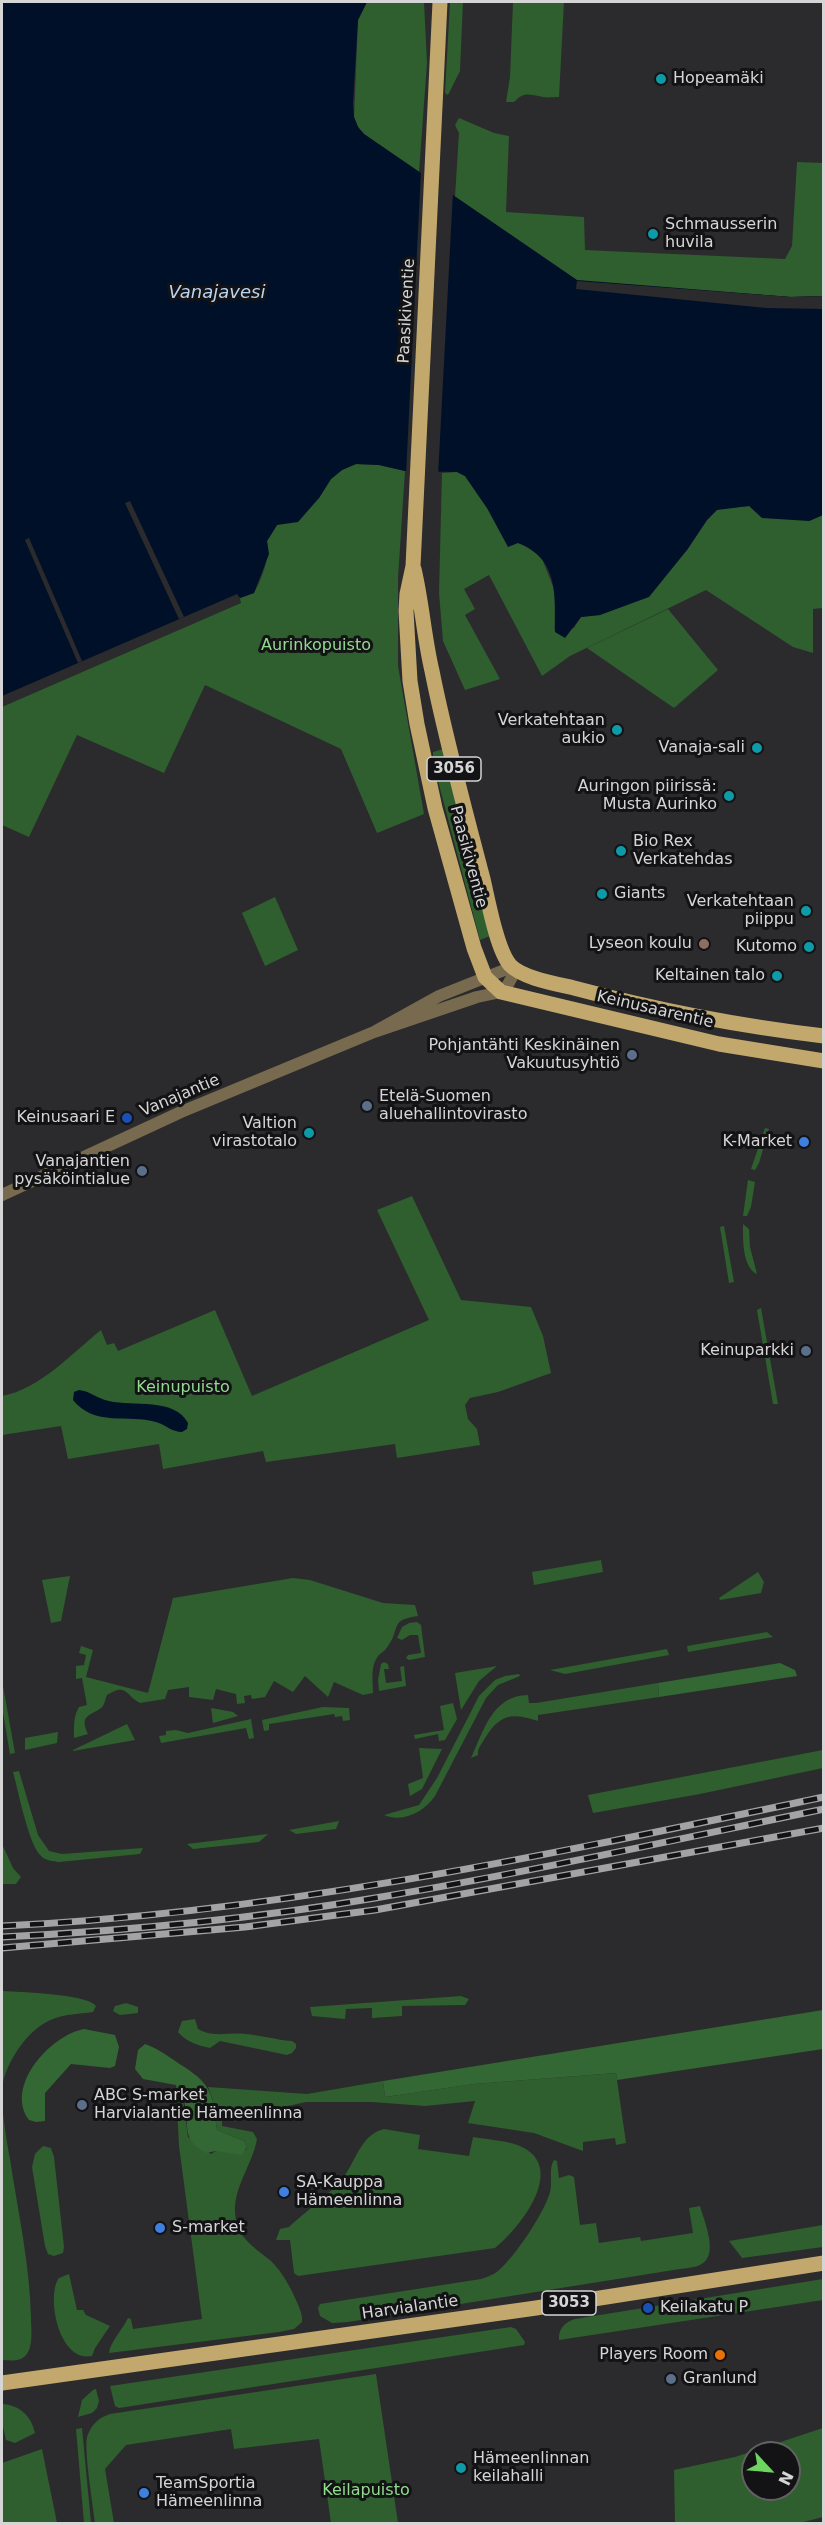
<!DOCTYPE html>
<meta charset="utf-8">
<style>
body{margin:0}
#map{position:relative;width:825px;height:2525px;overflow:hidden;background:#2b2b2d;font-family:"DejaVu Sans",sans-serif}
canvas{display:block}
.frame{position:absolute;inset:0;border:3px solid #d5d5d6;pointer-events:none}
.north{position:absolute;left:741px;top:2441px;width:60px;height:60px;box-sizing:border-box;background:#131315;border:2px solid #616162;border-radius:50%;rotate:116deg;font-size:16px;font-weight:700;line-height:24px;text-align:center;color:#d5d5d6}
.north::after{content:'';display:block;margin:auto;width:21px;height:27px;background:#6ed360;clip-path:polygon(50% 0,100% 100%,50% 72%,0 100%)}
</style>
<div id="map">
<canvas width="825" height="2525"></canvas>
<div class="frame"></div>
<div class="north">N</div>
</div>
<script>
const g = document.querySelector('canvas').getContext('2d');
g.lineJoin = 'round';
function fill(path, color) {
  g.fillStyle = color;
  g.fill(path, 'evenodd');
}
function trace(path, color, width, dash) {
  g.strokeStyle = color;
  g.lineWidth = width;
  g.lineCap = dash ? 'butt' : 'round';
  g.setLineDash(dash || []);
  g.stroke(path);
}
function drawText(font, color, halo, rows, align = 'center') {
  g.font = font + ' "DejaVu Sans",sans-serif';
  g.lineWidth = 6;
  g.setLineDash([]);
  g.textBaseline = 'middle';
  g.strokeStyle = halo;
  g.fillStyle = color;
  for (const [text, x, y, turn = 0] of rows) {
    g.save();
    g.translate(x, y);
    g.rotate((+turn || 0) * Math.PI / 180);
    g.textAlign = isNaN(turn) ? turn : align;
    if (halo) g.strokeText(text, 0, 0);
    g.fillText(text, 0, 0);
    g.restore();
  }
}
const green = new Path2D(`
 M 367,2 L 424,2 L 427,63 L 419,172 L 364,134 L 358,127 L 354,117 L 358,20 Z
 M 450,2 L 463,2 L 460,71 L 448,95 L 445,93 Z
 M 513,2 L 564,2 L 559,97 C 554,97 548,98 543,97 C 529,95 525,91 514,102 L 506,102 L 510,77 Z
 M 459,118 L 494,133 L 509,136 L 506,212 L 584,217 L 585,250 L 785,259 L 792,246 L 797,162 L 823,163 L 823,296 L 791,297 L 577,281 L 455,197 L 459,133 L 455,125 Z
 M 356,464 L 379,465 L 405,471 L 398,578 L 398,666 L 424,814 L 377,833 L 341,749 L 205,685 L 164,773 L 77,735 L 29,837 L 2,825 L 2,707 L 241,603 L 240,598 L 254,593 C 262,577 270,559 267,541 L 277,525 L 319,498 L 331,479 L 342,470 Z
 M 457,472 L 465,476 L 487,508 L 518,543 L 529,547 L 541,556 L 556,594 L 555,632 L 574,628 L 581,617 L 600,615 L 687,550 L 707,520 L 717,509 L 749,506 L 809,521 L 823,515 L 823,608 L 813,609 L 813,653 L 793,647 L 706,590 L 570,656 L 542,676 L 489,575 L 464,589 L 475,609 L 465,615 L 500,679 L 465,690 L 443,641 L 439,593 L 442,473 Z
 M 668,609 L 718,670 L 674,708 L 587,648 Z
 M 443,749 L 490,936 L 480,940 L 433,762 L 433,752 Z
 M 275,897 L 298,950 L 265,966 L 242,913 Z
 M 765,1128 L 769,1129 L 759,1163 L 755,1170 L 751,1169 Z
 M 748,1180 L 755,1182 L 751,1207 L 747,1216 L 743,1216 Z
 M 412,1196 L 461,1300 L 531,1307 L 543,1336 L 551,1373 L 498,1392 L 470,1398 L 465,1405 L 468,1419 L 477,1429 L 480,1445 L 397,1458 L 395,1444 L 266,1462 L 263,1451 L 163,1469 L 159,1444 L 68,1459 L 61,1426 L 2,1435 L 2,1396 C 40,1389 71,1354 101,1330 L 107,1345 L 114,1343 L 118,1351 L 215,1310 L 252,1396 L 429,1320 L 377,1210 Z
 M 743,1224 L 749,1229 L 750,1247 L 757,1274 C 742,1267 743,1239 743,1224 Z
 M 724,1226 L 734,1282 L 729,1283 L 720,1227 Z
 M 761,1308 L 778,1404 L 773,1404 L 757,1310 Z
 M 601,1560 L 603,1572 L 534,1585 L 532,1572 Z
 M 758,1572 L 764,1582 L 761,1593 L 720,1600 L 719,1598 Z
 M 70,1576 L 61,1621 L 51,1623 L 42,1580 Z
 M 293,1578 L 310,1580 L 383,1603 L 415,1605 L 418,1616 C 389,1620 401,1628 388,1646 C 386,1650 381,1653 378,1656 C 370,1667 373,1680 373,1693 L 363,1695 L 334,1682 L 328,1697 L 305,1676 L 293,1692 L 274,1681 L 265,1697 L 252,1699 L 251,1695 L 244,1696 L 245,1703 L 237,1704 L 236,1694 L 216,1689 L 213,1700 L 189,1697 L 189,1687 L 168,1690 L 165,1699 L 140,1703 C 126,1696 127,1682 107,1695 C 105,1699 105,1705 101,1708 C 90,1716 79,1715 88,1734 L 74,1738 C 74,1727 73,1717 79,1707 L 87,1705 L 82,1678 L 76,1679 L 76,1666 L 84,1665 L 86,1655 L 79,1653 L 81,1646 L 93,1650 L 86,1677 L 148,1693 L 173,1598 Z
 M 409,1623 L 417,1622 L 421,1625 L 425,1657 L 409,1660 L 406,1658 L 408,1655 L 421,1653 L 418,1635 L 410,1635 L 402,1640 L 397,1638 L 402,1627 Z
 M 767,1632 L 773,1637 L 688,1652 L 687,1646 Z
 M 667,1649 L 669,1655 L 565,1674 L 550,1670 Z
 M 384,1662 L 388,1664 L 389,1669 L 384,1669 L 386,1683 L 402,1681 L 400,1667 L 404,1666 L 406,1686 L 379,1691 L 378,1680 L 381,1664 Z
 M 497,1666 L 479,1681 L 461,1710 L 455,1673 Z
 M 519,1674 L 520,1676 L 498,1685 L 486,1698 L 435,1796 C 424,1812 403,1823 384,1815 L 419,1805 L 437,1778 L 479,1696 L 495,1680 L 505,1676 Z
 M 658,1683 L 659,1697 L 538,1715 L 538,1721 C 512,1713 501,1713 485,1738 C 482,1744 477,1748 478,1755 L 471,1758 C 484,1730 492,1696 528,1695 L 529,1703 L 536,1703 Z
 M 3,1686 L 15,1753 L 10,1754 L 2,1707 Z
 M 453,1703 L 457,1719 L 445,1740 L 439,1741 L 438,1734 L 415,1739 L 414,1735 L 444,1730 L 440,1706 Z
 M 323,1707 L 349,1708 L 350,1720 L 343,1721 L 342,1716 L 335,1717 L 334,1714 L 269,1724 L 269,1730 L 264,1731 L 262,1720 Z
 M 211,1708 L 233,1712 L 238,1716 L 213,1723 Z
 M 251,1719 L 254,1738 L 249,1739 L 246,1728 L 161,1743 L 159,1736 L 166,1735 L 166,1731 L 176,1730 L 188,1733 Z
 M 127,1724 L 135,1740 L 73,1751 L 73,1750 Z
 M 58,1732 L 57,1743 L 25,1750 L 25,1738 Z
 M 419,1748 L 442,1749 L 422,1789 L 410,1796 L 408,1784 L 423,1778 Z
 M 823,1750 L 823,1768 L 700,1794 L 593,1813 L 588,1795 Z
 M 19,1771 L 38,1835 L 49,1851 L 62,1854 L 143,1848 L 140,1854 L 59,1862 C 53,1861 46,1861 41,1856 C 29,1846 18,1790 13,1772 Z
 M 339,1821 L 336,1829 L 296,1834 L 289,1830 Z
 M 268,1834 L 259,1842 L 193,1849 L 187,1844 Z
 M 2,1844 L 13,1868 L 21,1877 L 16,1884 L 2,1884 Z
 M 2,1991 C 19,1992 88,1994 96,2006 L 93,2012 C 79,2014 66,2014 53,2019 C 29,2028 9,2058 3,2082 C 0,2103 6,2137 10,2159 C 18,2212 30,2265 31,2318 C 31,2330 34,2349 24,2357 C 18,2362 9,2360 2,2360 Z
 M 461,1996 L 469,1999 L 465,2005 L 402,2006 L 402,2016 L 372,2018 L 372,2008 L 346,2009 L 345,2019 L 312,2016 L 310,2007 Z
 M 126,2003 L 138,2007 L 138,2013 L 120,2015 L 113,2011 L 115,2006 Z
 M 195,2019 L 198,2029 C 213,2038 229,2032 245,2034 C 261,2035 276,2040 292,2041 L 296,2044 L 296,2048 L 292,2053 L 287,2055 L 220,2041 L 210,2048 C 199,2046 185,2041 178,2032 L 182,2021 Z
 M 616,2073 L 626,2143 L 616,2145 L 615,2138 L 583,2142 L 583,2151 L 534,2133 L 468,2123 L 475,2101 L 425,2106 L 372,2102 L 306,2102 L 288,2106 L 279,2114 L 222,2107 L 222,2126 L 253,2132 L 257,2139 C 252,2168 228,2192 237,2224 C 242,2241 258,2250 271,2261 C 282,2272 290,2286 296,2300 C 299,2307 303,2315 302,2322 L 294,2329 L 279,2332 L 109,2353 C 110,2342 123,2329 128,2318 L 131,2319 L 133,2329 L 202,2319 L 179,2146 L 176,2085 L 183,2099 L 188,2137 L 211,2154 L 216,2151 L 246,2150 L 247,2147 L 244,2141 L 217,2130 L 212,2098 L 208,2087 L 307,2094 L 383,2081 L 385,2097 L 474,2084 Z
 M 384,2129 L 420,2135 L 418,2149 L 469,2156 L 473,2137 C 489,2140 509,2140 524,2148 C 566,2171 518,2230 495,2248 L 298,2276 L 294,2273 L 290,2240 L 276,2240 L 280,2229 L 289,2227 C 304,2213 335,2190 345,2175 C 357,2158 362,2134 384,2129 Z
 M 43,2146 L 51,2148 L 54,2157 L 64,2247 L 63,2253 L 54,2256 L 48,2254 L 45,2246 L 32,2167 L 35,2154 Z
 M 554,2160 L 557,2161 L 559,2178 L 569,2175 L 574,2177 L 580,2225 L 596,2223 L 599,2243 L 640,2237 L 641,2241 L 693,2233 L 689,2208 L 700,2206 C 704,2221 720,2256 700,2265 C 694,2268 686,2268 680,2269 L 348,2322 L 332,2323 L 320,2316 L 318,2308 L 320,2304 L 481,2279 C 487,2277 493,2275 498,2271 C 514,2258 545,2212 550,2192 C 553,2182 548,2169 554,2160 Z
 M 823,2225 L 823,2247 L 742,2258 L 729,2241 Z
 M 69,2274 L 77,2310 L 83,2310 L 86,2315 L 110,2326 L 95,2348 L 92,2356 C 58,2363 46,2294 59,2278 Z
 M 823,2279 L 823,2300 L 559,2340 C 558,2329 565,2322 575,2319 Z
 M 511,2327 L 516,2329 L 525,2342 L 524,2345 L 119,2408 L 115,2406 L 110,2386 Z
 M 376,2374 L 398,2523 L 331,2523 L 319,2439 L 234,2449 L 231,2429 L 126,2445 L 105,2469 L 114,2523 L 95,2523 C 93,2506 84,2451 87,2437 C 91,2425 98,2418 110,2414 Z
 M 93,2390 L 96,2389 L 99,2401 L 97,2408 L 92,2413 L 78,2417 L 82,2400 Z
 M 2,2404 C 19,2405 31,2415 35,2433 L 15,2443 L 6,2440 L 2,2422 Z
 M 82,2428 L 91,2523 L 84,2523 L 76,2429 Z
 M 823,2428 L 823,2517 L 796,2524 L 675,2523 L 674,2470 L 735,2457 ZM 753,2453 L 789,2453 L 789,2489 L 753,2489 Z
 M 42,2449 L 57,2523 L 2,2523 L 2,2463 Z`);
const forest = new Path2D(`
 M 780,1663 L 795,1670 L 797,1676 L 659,1697 L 658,1683 Z
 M 823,2010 L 823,2049 L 617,2080 L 616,2073 L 474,2084 L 385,2097 L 383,2081 Z
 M 84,2029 L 115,2035 L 119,2047 L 115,2066 L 110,2068 L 71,2064 L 45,2093 L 45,2121 L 36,2122 L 29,2120 C 4,2086 51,2035 84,2029 Z
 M 145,2044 C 157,2048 168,2056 178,2063 C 212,2084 212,2091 217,2130 L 244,2141 L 247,2147 L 242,2155 L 216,2151 L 206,2153 C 178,2138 192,2123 183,2098 C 181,2094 178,2089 176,2085 L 143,2079 L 135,2069 L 138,2050 Z`);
const water = new Path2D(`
 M 2,2 L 367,2 L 358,20 L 353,103 L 354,117 L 358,127 L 364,134 L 577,280 L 791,297 L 823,296 L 823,515 L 809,521 L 762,518 L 749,506 L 717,510 L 707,520 L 687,550 L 649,597 L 600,615 L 581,617 L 565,638 L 555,632 C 555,595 559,559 518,543 L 508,547 L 487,508 L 465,476 L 457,472 L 405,471 L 379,465 L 356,464 L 342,470 L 331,479 L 319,498 L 298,522 L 277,525 L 267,541 L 269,554 L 254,593 L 240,598 L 237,594 L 2,696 Z
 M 79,1390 C 90,1391 98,1399 109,1401 C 133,1407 174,1397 188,1423 L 187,1429 L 182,1432 C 172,1432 166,1425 156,1422 C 128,1414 94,1427 73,1400 L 74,1392 Z`);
const pier = new Path2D(`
 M 421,170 L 453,192 L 438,476 L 406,474 Z
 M 577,281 L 791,297 L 823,296 L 823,309 L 766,308 L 576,289 Z
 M 130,501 L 184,617 L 179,619 L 125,503 Z
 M 29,538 L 82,661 L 78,663 L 25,540 Z`);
const tertiary = new Path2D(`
 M 2,1195 L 181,1112 L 374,1032 L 439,996 L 512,967 L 512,977 L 506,988 L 501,992 L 477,997 L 374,1032`);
const primary = new Path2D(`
 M 440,2 L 413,566 L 407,594 L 406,611 L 410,681 L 417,724 L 435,808 L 474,948 L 485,977 L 501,992 L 719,1044 L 824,1061
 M 414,569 C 422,603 424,637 432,671 C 446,741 465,810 483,879 C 488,900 497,950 510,965 C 522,978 557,984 574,988 C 656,1010 739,1026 824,1036
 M 2,2383 L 536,2308 L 824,2263`);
const rail = new Path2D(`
 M 2,1926 C 280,1913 552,1854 824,1797
 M 2,1937 C 126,1931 252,1919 375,1898 C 525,1873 674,1840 824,1809
 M 2,1948 L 245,1927 L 375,1910 L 824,1828`);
const markers = [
 [661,79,6,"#0f9aa8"],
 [653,234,6,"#0f9aa8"],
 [617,730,6,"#0f9aa8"],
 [757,748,6,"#0f9aa8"],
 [729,796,6,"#0f9aa8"],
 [621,851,6,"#0f9aa8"],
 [602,894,6,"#0f9aa8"],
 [806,911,6,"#0f9aa8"],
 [704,944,6,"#8d6e63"],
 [809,947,6,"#0f9aa8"],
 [777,976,6,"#0f9aa8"],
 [632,1055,6,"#5c6f8a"],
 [367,1106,6,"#5c6f8a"],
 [127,1118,6,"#1a4fb4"],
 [309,1133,6,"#0f9aa8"],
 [804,1142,6,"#3f7fe0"],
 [142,1171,6,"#5c6f8a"],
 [806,1351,6,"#5c6f8a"],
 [82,2105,6,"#5c6f8a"],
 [284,2192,6,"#3f7fe0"],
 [160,2228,6,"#3f7fe0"],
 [648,2308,6,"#1a4fb4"],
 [720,2355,6,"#e8710a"],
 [671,2379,6,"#5c6f8a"],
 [461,2468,6,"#0f9aa8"],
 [144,2493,6,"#3f7fe0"]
];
const shields = [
 [454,769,54],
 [569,2303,54]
];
const shieldNames = [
 ["3056",454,769],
 ["3053",569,2303]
];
const poiNames = [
 ["Hopeamäki",673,79,"left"],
 ["Schmausserin",665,225,"left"],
 ["huvila",665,243,"left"],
 ["Verkatehtaan",605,721],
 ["aukio",605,739],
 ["Vanaja-sali",745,748],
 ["Auringon piirissä:",717,787],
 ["Musta Aurinko",717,805],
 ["Bio Rex",633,842,"left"],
 ["Verkatehdas",633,860,"left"],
 ["Giants",614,894,"left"],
 ["Verkatehtaan",794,902],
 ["piippu",794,920],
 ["Lyseon koulu",692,944],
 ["Kutomo",797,947],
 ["Keltainen talo",765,976],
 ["Pohjantähti Keskinäinen",620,1046],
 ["Vakuutusyhtiö",620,1064],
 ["Etelä-Suomen",379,1097,"left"],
 ["aluehallintovirasto",379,1115,"left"],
 ["Keinusaari E",115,1118],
 ["Valtion",297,1124],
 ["virastotalo",297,1142],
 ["K-Market",792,1142],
 ["Vanajantien",130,1162],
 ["pysäköintialue",130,1180],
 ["Keinuparkki",794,1351],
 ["ABC S-market",94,2096,"left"],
 ["Harvialantie Hämeenlinna",94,2114,"left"],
 ["SA-Kauppa",296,2183,"left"],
 ["Hämeenlinna",296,2201,"left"],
 ["S-market",172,2228,"left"],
 ["Keilakatu P",660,2308,"left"],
 ["Players Room",708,2355],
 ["Granlund",683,2379,"left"],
 ["Hämeenlinnan",473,2459,"left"],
 ["keilahalli",473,2477,"left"],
 ["TeamSportia",156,2484,"left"],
 ["Hämeenlinna",156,2502,"left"]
];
const streetNames = [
 ["Paasikiventie",407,311,-87],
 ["Paasikiventie",468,857,75],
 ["Keinusaarentie",655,1010,13],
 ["Vanajantie",180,1096,-23],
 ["Harvialantie",410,2308,-8]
];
const parkNames = [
 ["Aurinkopuisto",316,646],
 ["Keinupuisto",183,1388],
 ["Keilapuisto",366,2491]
];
const waterNames = [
 ["Vanajavesi",217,293]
];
fill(green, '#2f5e2f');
fill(forest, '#336733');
fill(water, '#001028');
fill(pier, '#2b2b2d');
trace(tertiary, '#776a4e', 12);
trace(primary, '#c3a86d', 15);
trace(rail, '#a3a3a5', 7);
trace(rail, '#131315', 4.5, [14]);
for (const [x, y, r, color] of markers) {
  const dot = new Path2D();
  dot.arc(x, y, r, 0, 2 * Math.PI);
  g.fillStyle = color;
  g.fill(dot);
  trace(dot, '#131315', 2);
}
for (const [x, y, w] of shields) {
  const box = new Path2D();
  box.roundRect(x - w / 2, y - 12, w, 24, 4.5);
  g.fillStyle = '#131315';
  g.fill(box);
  trace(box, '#d5d5d6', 1.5);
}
drawText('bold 15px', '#d5d5d6', null, shieldNames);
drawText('16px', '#d5d5d6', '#131315', poiNames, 'right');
drawText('16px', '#d5d5d6', '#131315', streetNames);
drawText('16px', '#91db8f', '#131315', parkNames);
drawText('italic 18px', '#b9d5f3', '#131315', waterNames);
</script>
